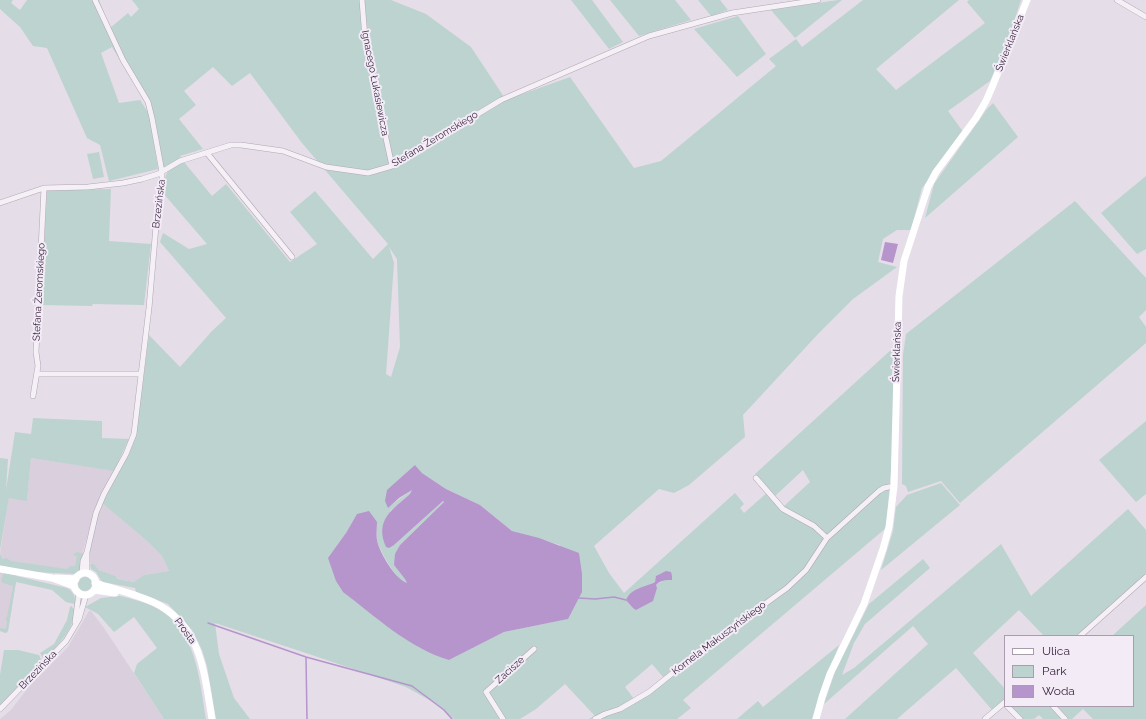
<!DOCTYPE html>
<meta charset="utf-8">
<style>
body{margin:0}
#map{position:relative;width:1146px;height:719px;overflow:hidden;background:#e5dde8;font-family:Raleway,sans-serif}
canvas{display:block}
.legend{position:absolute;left:1004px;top:635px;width:130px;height:72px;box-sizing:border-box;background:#f3ecf6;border:1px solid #a99cad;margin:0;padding:5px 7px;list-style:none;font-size:12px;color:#392540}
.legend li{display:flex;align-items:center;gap:8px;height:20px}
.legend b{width:20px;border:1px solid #a99cad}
</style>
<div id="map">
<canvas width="1146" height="719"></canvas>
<ul class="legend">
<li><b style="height:5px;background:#fff"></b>Ulica</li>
<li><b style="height:11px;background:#bdd3d0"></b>Park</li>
<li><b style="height:11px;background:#b694cc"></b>Woda</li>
</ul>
</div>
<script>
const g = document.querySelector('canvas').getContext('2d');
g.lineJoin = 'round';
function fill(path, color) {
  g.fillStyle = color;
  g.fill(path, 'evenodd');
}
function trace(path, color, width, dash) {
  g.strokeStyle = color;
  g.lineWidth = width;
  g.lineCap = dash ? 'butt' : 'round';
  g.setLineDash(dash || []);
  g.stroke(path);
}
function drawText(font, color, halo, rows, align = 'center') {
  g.font = font + ' Raleway,sans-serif';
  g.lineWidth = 4;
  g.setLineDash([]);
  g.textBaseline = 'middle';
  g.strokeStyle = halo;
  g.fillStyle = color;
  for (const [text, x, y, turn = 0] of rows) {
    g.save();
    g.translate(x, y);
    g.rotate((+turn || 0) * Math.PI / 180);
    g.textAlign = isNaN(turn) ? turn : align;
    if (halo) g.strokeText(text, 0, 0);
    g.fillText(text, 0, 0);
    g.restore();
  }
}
const built = new Path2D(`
 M 31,458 L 117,471 L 94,513 L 83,551 L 80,568 L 77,573 L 16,564 L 4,560 L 0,554 L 9,497 L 27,500 Z
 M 102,503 L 147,541 L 162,556 L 169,571 L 144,575 L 135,582 L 117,579 L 116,576 L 99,570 L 93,563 L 89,563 L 91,539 L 98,512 Z
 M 0,572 L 17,575 L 8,631 L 6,633 L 0,631 Z
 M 89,611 L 91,611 L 104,628 L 164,719 L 0,719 L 11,710 L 31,684 L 68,647 Z`);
const green = new Path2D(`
 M 0,0 L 13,0 L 11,3 L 20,10 L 27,0 L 45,0 L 36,14 L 45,0 L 99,0 L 110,28 L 128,13 L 131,17 L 139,9 L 132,0 L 391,0 L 426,14 L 471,47 L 506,100 L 570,77 L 634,168 L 661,161 L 776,66 L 769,59 L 796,39 L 802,47 L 863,0 L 959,0 L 876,69 L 896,90 L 985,23 L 967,2 L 969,0 L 1021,0 L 1007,43 L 990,81 L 948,111 L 964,133 L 922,188 L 911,230 L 897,230 L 883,239 L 878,262 L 897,267 L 853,299 L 818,334 L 743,415 L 745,437 L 689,485 L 674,493 L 659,489 L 594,546 L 609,573 L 624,593 L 735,493 L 744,504 L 740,508 L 744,513 L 769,491 L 755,474 L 893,348 L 893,450 L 886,528 L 683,700 L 691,708 L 677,719 L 589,719 L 595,716 L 565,684 L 536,709 L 520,719 L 504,719 L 498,706 L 495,712 L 500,719 L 454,719 L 435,703 L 406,687 L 312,655 L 215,623 L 219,654 L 234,698 L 250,719 L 216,719 L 207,666 L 202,650 L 192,630 L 168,604 L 136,592 L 135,588 L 102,582 L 96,572 L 91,569 L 90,564 L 93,563 L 99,570 L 116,576 L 117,579 L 134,582 L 144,575 L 169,571 L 162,556 L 147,541 L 102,503 L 136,436 L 149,335 L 180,367 L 212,331 L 226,318 L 160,242 L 163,233 L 189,249 L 207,244 L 163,193 C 165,173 165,170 184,162 L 212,196 L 226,184 L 290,262 L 317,244 L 290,212 L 315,191 L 373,259 L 388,244 L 302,143 L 250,73 L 232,86 L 213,67 L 184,91 L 196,105 L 179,119 L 203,149 L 180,156 L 181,158 L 163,168 L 152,108 L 127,62 L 121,62 L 112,47 L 101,53 L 119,103 L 140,100 L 149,114 L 158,169 L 109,181 L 100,145 L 87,138 L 47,48 L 33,46 L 20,27 L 0,9 ZM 389,247 L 397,259 L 400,347 L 391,377 L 386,374 L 394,263 ZM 415,465 L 422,473 L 446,489 L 480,505 L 512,531 L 560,545 L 567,619 L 504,632 L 449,660 L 346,533 L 357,515 L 377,522 C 377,527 376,535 377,540 C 380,552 396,579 407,584 L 406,579 L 394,565 L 400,545 L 444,502 L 443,501 L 394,545 L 390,511 L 410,494 L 413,489 L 388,507 ZM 803,470 L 810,482 L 783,507 L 774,497 ZM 662,573 L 672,580 C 664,579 662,581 656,585 C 650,588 640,589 632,591 L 655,582 L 657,576 ZM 652,664 L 664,678 L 648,692 L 634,699 L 625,687 Z
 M 571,0 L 592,0 L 623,42 L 609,49 Z
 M 610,0 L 675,0 L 691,20 L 639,36 Z
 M 698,0 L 720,0 L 728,10 L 711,16 Z
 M 838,0 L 842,0 L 795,38 L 771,10 Z
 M 738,16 L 766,54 L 737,77 L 694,29 Z
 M 993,103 L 1018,137 L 925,218 L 934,184 L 987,109 Z
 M 99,152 L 104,177 L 93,179 L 87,154 Z
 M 1146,176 L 1146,249 L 1137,254 L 1101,213 Z
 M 111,189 L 109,241 L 151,244 L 144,305 L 93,304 L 92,306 L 41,305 L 47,190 Z
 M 1075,201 L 1146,278 L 1146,310 L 1139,317 L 1146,327 L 1146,343 L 960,503 L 941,481 L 908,492 L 906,486 L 902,484 L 903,355 L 906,334 Z
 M 33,418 L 102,421 L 102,438 L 129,439 L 114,471 L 31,458 L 27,501 L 9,498 L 0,550 L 0,458 L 8,459 L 6,490 L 15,432 L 31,434 Z
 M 1146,421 L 1146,494 L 1136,502 L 1099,460 Z
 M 941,483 L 960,505 L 881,570 L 893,531 L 896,507 L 907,495 Z
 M 1128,509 L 1146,530 L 1146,574 L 1076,636 L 1044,636 L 1019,610 L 973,653 L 1005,689 L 1005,699 L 992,710 L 956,668 L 897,719 L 845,719 L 928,644 L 913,626 L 824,704 L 835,672 L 869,604 L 923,559 L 930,568 L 865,624 L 854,643 L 842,675 L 854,668 L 1001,544 L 1031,596 Z
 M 77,552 L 83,554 L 80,570 L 75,574 L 32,572 L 0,566 L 0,554 L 3,559 L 6,558 L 11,561 L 67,569 L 70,566 L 75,566 L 77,556 L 73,555 Z
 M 4,573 L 67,588 C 73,591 76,597 75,604 L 66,602 L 52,590 L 16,582 L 8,631 L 6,633 L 0,631 L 0,628 L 6,629 L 7,621 L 5,618 L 7,617 L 13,586 L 3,583 L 1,580 Z
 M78 584a7 7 0 1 1 14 0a7 7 0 1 1-14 0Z
 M 120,596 C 132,599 144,602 155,607 C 197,629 199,678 206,719 L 164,719 L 134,673 L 137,664 L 157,648 L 134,617 L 114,632 L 98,614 L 85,607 L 101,598 Z
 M 1146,605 L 1146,719 L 1093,719 L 1083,709 L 1072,719 L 1043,719 L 1039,715 L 1034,719 L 1020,719 L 1007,706 L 1133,706 L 1133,636 L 1112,636 Z
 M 71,606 L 76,611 C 72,631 59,644 46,658 L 43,658 L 40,653 L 54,644 L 67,620 L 70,607 Z
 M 839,645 L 812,719 L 737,719 L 758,701 L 763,707 Z
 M 4,650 L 18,650 L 39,655 L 42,662 L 0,705 L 0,675 Z`);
const water = new Path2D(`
 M 885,242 L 898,244 L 893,263 L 881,260 Z
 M 415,465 L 422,473 L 446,489 L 480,505 L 512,531 L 539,538 L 579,553 L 582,574 L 582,592 L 568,619 L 504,632 L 449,660 C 409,648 376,617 343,592 L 336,581 L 328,558 L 346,533 L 357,514 L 369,511 L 377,522 C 377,527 376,535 377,540 C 379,552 395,579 407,583 L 405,579 L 394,565 L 395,554 L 400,545 L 444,502 L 443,501 L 394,545 L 389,548 L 386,547 C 374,520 393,509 410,494 L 412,490 L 399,498 L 388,508 L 385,501 L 387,490 Z
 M 666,571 L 671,572 L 672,576 L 672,580 C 665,580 661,580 656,585 L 657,588 L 653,601 L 636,610 L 633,608 L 626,600 C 631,588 645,587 655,582 L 656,576 Z`);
const stream = new Path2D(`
 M 579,598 L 595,599 L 614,597 L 626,600
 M 208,623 L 306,657 L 412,686 L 444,710 L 452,719
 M 306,657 L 307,719`);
const street = new Path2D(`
 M 362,0 L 365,38 L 371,69 L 392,166
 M 1117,0 L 1146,17
 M 207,153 L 292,257
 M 0,203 L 44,188 L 88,187 L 123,183 L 142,179 L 158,174 L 180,161 L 231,145 L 241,145 L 283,151 L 326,167 L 368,173 L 392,166 L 501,100 L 649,36 L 732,13 L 818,0
 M 37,374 L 141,374
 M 33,396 L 38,366 L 36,352 L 44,188
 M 756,478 L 783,509 L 814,526 L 827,538
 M 87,553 L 87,574
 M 82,574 L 83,561 L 87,552 L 96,513 L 104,494 L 126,454 L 134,434 L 149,308 L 156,226 L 162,182 L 162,172 L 152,118 L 148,102 L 123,60 L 95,0
 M 75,622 L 79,593
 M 1080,636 L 1146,577
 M 1007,706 L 1020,719
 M 1053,706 L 1065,719
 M 0,709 L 66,641 L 79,619 L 86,595
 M 503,719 L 486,692 L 534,649
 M 595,719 L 605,714 L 620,709 L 649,692 L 704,648 L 787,588 L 806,570 L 827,538 L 879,491 L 884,488 L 894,486
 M 985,719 L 1005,702`);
const secondary = new Path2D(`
 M 0,569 L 52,578 L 74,586
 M74 584a11 11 0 1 1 22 0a11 11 0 1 1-22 0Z
 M 56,578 L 76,579
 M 95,583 C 115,589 135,594 153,602 C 202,625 204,673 212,719
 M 94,590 L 115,593
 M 816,719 L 822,697 L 830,674 L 864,604 L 883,549 L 889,527 L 894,486 L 899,296 L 904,261 L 928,187 L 936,172 L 976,118 L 986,101 L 993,85 L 1027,0`);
const streetNames = [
 ["Świerklańska",1010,43,-68],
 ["Ignacego Łukasiewicza",375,83,79],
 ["Stefana Żeromskiego",435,139,-31],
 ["Brzezińska",159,204,-83],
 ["Stefana Żeromskiego",39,292,-87],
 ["Świerklańska",897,352,-88],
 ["Prosta",185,631,54],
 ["Kornela Makuszyńskiego",719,638,-37],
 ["Brzezińska",38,670,-46],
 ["Zacisze",510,670,-42]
];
fill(built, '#d9cfdd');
fill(green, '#bdd3d0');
fill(water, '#b694cc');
trace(stream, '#b694cc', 1.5);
trace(street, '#b1a6b6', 6);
trace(street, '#f5f0f6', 5);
trace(secondary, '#fff', 7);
drawText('10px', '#392540', '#f3ecf6', streetNames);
</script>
